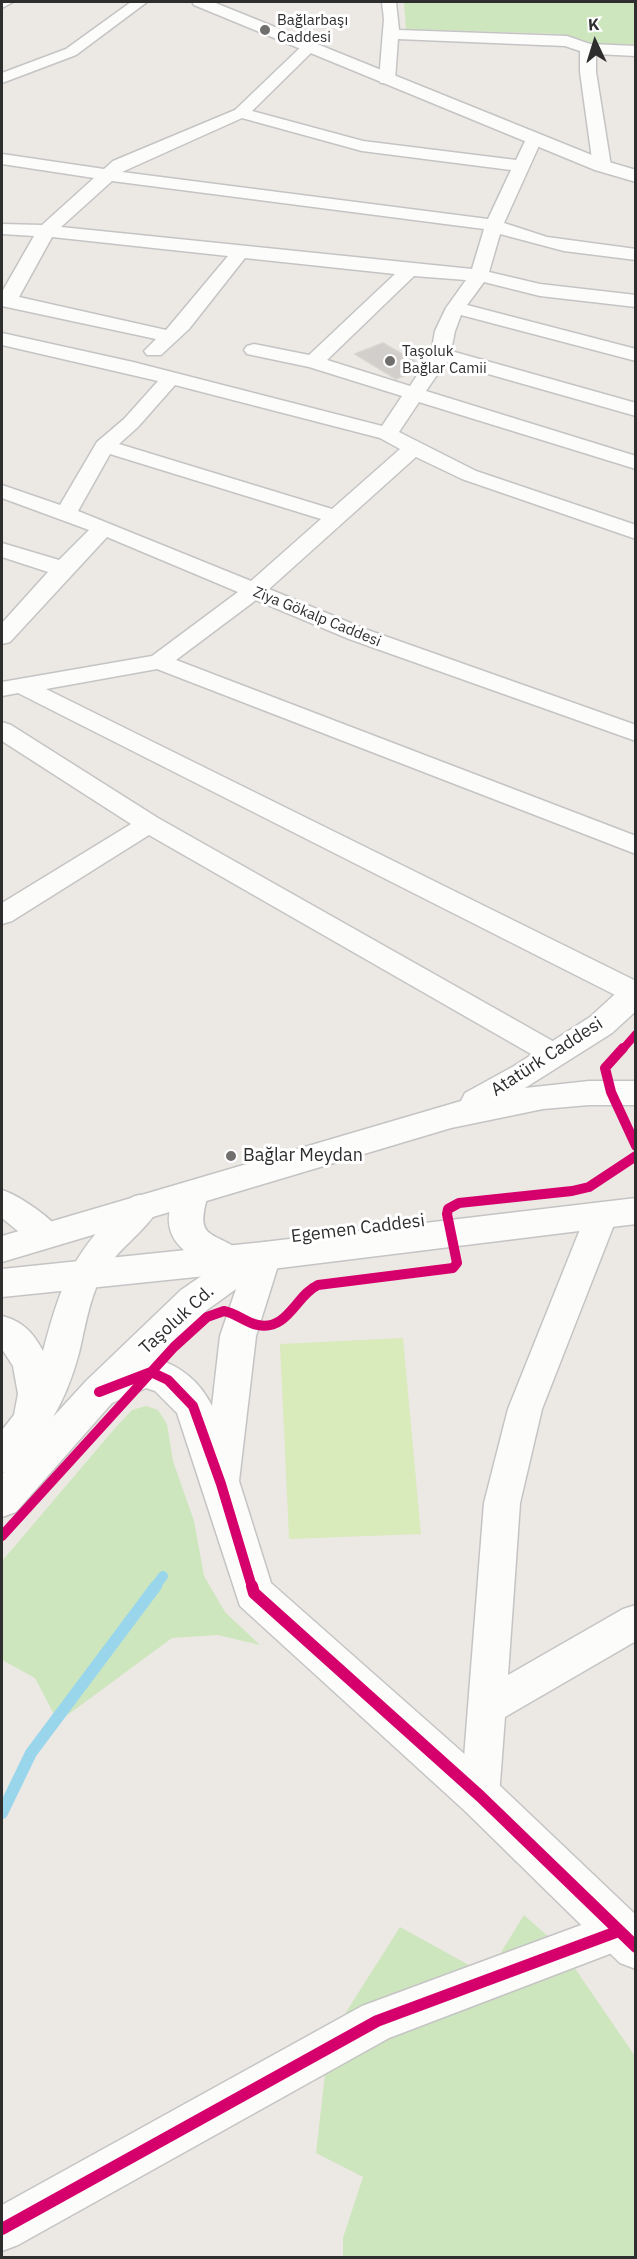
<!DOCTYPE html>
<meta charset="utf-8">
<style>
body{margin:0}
#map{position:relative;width:637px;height:2259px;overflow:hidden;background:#ece8e4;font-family:"IBM Plex Sans",sans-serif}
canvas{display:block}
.frame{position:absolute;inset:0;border:3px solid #2e2e2e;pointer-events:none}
.north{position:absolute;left:565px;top:12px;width:60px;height:60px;-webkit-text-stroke:4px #fff;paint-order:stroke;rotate:356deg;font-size:16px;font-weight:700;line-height:24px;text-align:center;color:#2e2e2e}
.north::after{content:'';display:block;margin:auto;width:21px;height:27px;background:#2e2e2e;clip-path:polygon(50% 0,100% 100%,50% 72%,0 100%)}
</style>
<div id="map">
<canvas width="637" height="2259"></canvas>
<div class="frame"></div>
<div class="north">K</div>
</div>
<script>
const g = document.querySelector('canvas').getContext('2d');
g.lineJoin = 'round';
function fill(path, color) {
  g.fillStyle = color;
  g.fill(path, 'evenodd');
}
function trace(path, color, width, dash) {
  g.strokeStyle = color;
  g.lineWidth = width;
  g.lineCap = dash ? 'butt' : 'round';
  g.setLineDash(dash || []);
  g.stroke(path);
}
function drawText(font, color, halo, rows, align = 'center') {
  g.font = font + ' "IBM Plex Sans",sans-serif';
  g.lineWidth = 6;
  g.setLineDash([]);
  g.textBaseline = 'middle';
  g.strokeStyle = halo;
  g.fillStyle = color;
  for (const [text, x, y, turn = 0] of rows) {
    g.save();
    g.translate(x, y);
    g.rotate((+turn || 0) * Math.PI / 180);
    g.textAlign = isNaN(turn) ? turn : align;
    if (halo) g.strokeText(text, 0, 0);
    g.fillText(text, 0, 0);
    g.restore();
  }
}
const green = new Path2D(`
 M 635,2 L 635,44 L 589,45 L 561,34 L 406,29 L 404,3 Z
 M 146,1406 L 158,1410 L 167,1424 L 173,1461 L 194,1521 L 204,1576 L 225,1612 L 260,1645 L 218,1635 L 172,1638 L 58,1722 L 35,1678 L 2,1660 L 2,1561 L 116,1427 L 132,1410 Z
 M 524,1915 L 561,1948 L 635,2056 L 635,2257 L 343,2257 L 343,2238 L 363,2177 L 316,2153 L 329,2039 L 400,1927 L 487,1975 Z`);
const pitch = new Path2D(`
 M 403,1338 L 421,1534 L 289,1539 L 280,1344 Z`);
const streamFar1 = new Path2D(`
 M 155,1587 L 163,1576`);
const stream = new Path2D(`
 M 2,1813 L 31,1753 L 156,1586`);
const building = new Path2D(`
 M 383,343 L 421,365 L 418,370 L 396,379 L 355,354 Z`);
const minor = new Path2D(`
 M 2,2 L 13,2 L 2,8 Z
 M 131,2 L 147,2 L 76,55 L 2,83 L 2,73 L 66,49 Z
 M 382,2 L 396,2 L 399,30 L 567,36 L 590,44 L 636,46 L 636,56 L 596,54 L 596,72 L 611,166 L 608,170 L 596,170 L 593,166 L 580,72 L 580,51 L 565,46 L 398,39 L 395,80 L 393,83 L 381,83 L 379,80 L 384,19 Z
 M 309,42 L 317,47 L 314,50 L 252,111 L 363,141 L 516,160 L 528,135 L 540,135 L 542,139 L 504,223 L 547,237 L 636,249 L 636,260 L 564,251 L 500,234 L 489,272 L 540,284 L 636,295 L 636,307 L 540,296 L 484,282 L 467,305 L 636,349 L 636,361 L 461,315 L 455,331 L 451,351 L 636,403 L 636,416 L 446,362 L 426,391 L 636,456 L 636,469 L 419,402 L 399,432 L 476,471 L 636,525 L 636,539 L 462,479 L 416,457 L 269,589 L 365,629 L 636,725 L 636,741 L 349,639 L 256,600 L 176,660 L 636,836 L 636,854 L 157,669 L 46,689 L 636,981 L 636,1003 L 625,1000 L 18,693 L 2,696 L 2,682 L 152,656 L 238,592 L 107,537 L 10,642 L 2,644 L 2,623 L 48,572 L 2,557 L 2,543 L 59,560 L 89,530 L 2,498 L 2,485 L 60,505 L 97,442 L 124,419 L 158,381 L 2,345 L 2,333 L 133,362 L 382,426 L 402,396 L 309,367 L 247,354 L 244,350 L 247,346 L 254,344 L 309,355 L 395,274 L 245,258 L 189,329 L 161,355 L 147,355 L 144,351 L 156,339 L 2,306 L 2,292 L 34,236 L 2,234 L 2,224 L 42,225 L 94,178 L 2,164 L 2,154 L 104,169 L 113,161 L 235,110 L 304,44 ZM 242,118 L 362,151 L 511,170 L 488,219 L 122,172 ZM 112,181 L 484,229 L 472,269 L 61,227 ZM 52,237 L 228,256 L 166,330 L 19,297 ZM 414,276 L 466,280 L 446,308 L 435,331 L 431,354 L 410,386 L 327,360 ZM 175,385 L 380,438 L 400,449 L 332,509 L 119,444 L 138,427 ZM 110,454 L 321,519 L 251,581 L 78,511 Z
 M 2,722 L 11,725 L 158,818 L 565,1048 L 569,1055 L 565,1062 L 555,1065 L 545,1062 L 149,835 L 12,921 L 2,924 L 2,903 L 131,824 L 2,741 Z
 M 2,1190 C 20,1196 54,1219 63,1235 L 58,1244 C 36,1251 19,1231 2,1218 Z
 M 601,1205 L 612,1208 L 617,1217 L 542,1409 L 520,1503 L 508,1675 L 623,1609 L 636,1605 L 636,1641 L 505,1717 L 499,1796 L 494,1809 L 480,1815 L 466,1809 L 461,1796 L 484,1503 L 508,1409 L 585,1217 L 590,1208 Z
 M 619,1911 L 633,1917 L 636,1922 L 633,1945 L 389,2038 L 18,2245 L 2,2251 L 2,2205 L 362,2006 Z`);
const tertiary = new Path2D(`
 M 192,2 L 213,2 L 609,162 L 636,170 L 636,182 L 595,170 L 194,5 Z
 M 191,1182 L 203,1186 L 208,1195 C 194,1241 213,1230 242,1252 L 264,1242 L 276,1246 L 281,1256 L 256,1336 L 239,1481 L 271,1583 L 495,1781 L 636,1915 L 636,1969 L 620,1963 L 465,1811 L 240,1606 L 177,1413 L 155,1391 L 146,1388 L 112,1403 L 16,1512 L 2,1517 L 2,1474 L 4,1472 L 2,1472 L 2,1430 L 14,1415 L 18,1394 L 13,1366 L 2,1349 L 2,1316 C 22,1321 33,1332 43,1351 C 59,1292 69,1259 113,1215 C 128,1200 133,1190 155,1197 L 160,1206 C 145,1233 116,1249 101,1277 C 89,1300 85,1328 79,1353 C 73,1375 65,1397 53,1417 L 86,1381 L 181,1290 L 213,1268 C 174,1250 156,1228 179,1186 ZM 236,1289 L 220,1336 L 212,1406 C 200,1382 182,1367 157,1359 L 207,1310 Z`);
const secondary = new Path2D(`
 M 636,982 L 636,1011 L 612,1033 L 525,1088 L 589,1081 L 636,1081 L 636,1105 L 589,1105 L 543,1109 L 451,1128 L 2,1262 L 2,1236 L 461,1101 L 465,1093 L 514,1066 L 590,1017 L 625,985 Z
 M 636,1198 L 636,1224 L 264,1270 L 2,1297 L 2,1269 L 264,1242 Z`);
const cyclewayFar2 = new Path2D(`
 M 622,1050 L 636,1034`);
const cyclewayFar1 = new Path2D(`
 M 623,1048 L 605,1068 L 611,1092 L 636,1146
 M 99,1392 L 151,1372 L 168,1380 L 193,1406 L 221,1484 L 252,1587
 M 2,1536 L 174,1347 L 207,1317 L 224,1311 C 236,1313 246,1323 258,1325 C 288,1331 296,1295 318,1285 L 453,1268 L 457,1263 L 447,1214 L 448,1209 L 459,1203 L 572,1191 L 589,1187 L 636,1156`);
const cycleway = new Path2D(`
 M 252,1586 L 254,1593 L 480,1796 L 636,1947
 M 2,2229 L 377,2021 L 619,1931`);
const markers = [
 [265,30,6,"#706f6e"],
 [390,361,6,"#706f6e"],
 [231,1156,6,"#706f6e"]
];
const farPoinames = [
 ["Bağlarbaşı",277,21],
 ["Caddesi",277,38],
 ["Taşoluk",402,352],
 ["Bağlar Camii",402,369]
];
const farStreetnames = [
 ["Ziya Gökalp Caddesi",317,617,22]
];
const streetNames = [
 ["Atatürk Caddesi",547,1057,-33],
 ["Egemen Caddesi",358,1229,-7],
 ["Taşoluk Cd.",177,1320,-42]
];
const poiNames = [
 ["Bağlar Meydan",243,1156]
];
fill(green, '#cee6be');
fill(pitch, '#d9eabb');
trace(streamFar1, '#99d6ec', 10);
trace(stream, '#99d6ec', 12);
fill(building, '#d1cecb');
trace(building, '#d7d4d0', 1.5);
trace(minor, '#c5c4c5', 3);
trace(tertiary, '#c5c4c5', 3);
trace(secondary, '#c5c4c5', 3);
fill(minor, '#fcfcfb');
fill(tertiary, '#fcfcfb');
fill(secondary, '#fcfcfb');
trace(cyclewayFar2, '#d6006c', 8);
trace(cyclewayFar1, '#d6006c', 10);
trace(cycleway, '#d6006c', 12);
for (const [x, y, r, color] of markers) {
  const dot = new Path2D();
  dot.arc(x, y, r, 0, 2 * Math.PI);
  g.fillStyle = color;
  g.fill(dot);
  trace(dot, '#fff', 2);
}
drawText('15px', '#2e2e2e', '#fff', farPoinames, 'left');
drawText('15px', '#2e2e2e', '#fff', farStreetnames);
drawText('18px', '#2e2e2e', '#fff', streetNames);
drawText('18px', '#2e2e2e', '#fff', poiNames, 'left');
</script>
